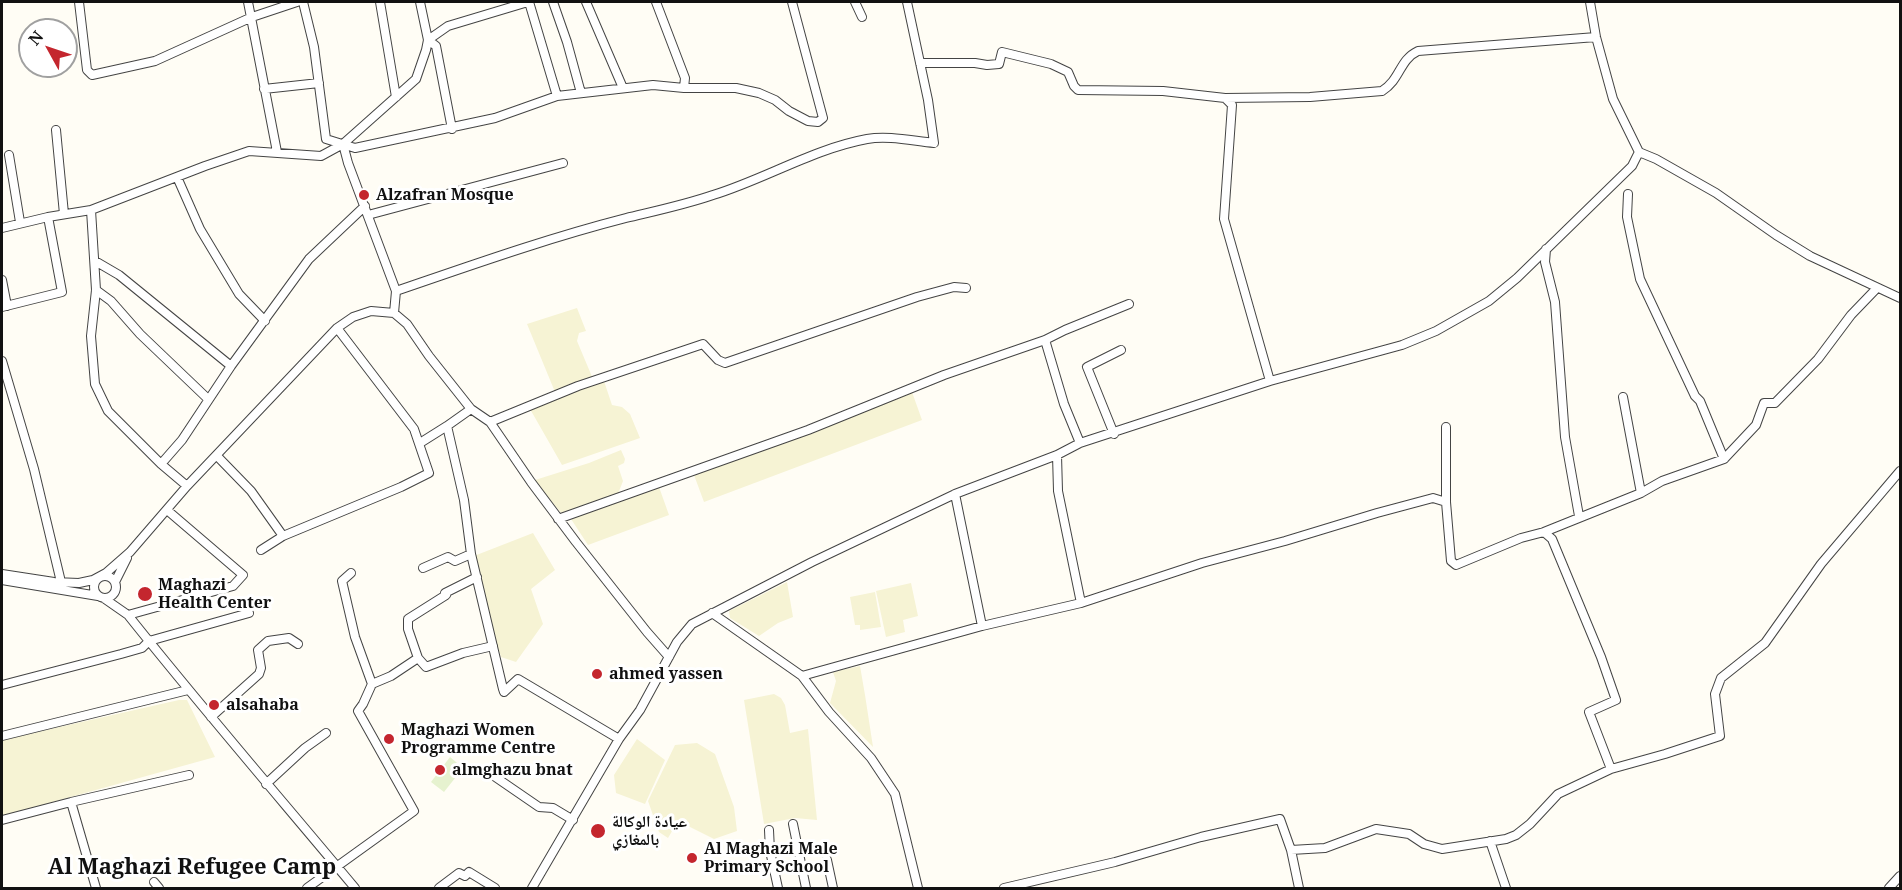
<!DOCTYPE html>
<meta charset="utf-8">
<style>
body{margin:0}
#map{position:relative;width:1902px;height:890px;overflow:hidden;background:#fffdf5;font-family:"Noto Serif",serif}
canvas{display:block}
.frame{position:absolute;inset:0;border:3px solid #111;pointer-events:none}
.north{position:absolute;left:18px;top:18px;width:60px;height:60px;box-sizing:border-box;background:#fff;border:2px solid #a0a0a0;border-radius:50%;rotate:310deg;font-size:16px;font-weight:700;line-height:24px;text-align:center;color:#111}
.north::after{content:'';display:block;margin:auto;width:21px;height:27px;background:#c4262e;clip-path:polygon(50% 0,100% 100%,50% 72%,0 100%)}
</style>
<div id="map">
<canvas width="1902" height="890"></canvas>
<div class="frame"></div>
<div class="north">N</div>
</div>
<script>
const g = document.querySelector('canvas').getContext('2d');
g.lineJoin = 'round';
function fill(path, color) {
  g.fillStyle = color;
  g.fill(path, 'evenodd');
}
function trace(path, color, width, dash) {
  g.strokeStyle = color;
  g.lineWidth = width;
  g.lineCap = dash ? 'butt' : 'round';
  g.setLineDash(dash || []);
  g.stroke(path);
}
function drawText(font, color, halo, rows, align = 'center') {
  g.font = font + ' "Noto Serif","Noto Naskh Arabic",serif';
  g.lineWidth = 6;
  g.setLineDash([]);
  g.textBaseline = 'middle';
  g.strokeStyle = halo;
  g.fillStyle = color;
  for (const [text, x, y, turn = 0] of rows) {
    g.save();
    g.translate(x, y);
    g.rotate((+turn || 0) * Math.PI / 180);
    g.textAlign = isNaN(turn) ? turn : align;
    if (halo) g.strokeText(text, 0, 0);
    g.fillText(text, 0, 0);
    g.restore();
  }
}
const farmland = new Path2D(`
 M 577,308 L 586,331 L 579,333 L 577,341 L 593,379 L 555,392 L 527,324 Z
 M 604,381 L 612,405 L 622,407 L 630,414 L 640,438 L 562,465 L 530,409 Z
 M 912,392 L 922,420 L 704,502 L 694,475 Z
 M 621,450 L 625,459 L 624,463 L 618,466 L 623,481 L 616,499 L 563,515 L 536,483 L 535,480 L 589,463 Z
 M 659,487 L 669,515 L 588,545 L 571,519 Z
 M 533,533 L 555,570 L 531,589 L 543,624 L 516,662 L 501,657 L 496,641 L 474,556 Z
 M 787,582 L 793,617 L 778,623 L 759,636 L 730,618 L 729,611 Z
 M 911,583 L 918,616 L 903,620 L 905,632 L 886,637 L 876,591 Z
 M 875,592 L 881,627 L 860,630 L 860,625 L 855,625 L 850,597 Z
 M 860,666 L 865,695 L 873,747 L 830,703 L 836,681 L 833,672 Z
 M 774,694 L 781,698 L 785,705 L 790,733 L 808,729 L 817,820 L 795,818 L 764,824 L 744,700 Z
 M 179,700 L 187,700 L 215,757 L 2,816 L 2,740 Z
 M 637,739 L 665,760 L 645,804 L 616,793 L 614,775 Z
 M 697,743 L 715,754 L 734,807 L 737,831 L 714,839 L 678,821 L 668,838 L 659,832 L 648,801 L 675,745 Z`);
const pitch = new Path2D(`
 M 450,757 L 463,768 L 444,792 L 431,782 Z`);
const minor = new Path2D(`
 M 79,2 L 87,70 L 92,75 L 155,61 L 252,17 L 297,2
 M 248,2 L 277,152
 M 303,2 L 314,47 L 326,139 L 355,148 L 495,118 L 557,96 L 653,85 L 684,88 L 736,88 L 759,93 L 775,100 L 789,111 L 808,121 L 818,122 L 823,118 L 792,2
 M 380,2 L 396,97
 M 529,2 L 557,96
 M 553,2 L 567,42 L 581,93
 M 586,2 L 623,88
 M 656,2 L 685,78 L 684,88
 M 855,2 L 862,17
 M 1590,2 L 1596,37 L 1613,99 L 1639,152 L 1656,159 L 1716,193 L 1776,235 L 1810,256 L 1900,298
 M 920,63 L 975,63 L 987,65 L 999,64 L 1002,52 L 1051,64 L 1068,72 L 1074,86 L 1078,90 L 1163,91 L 1225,98 L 1232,105 L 1224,219 L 1270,381
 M 264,89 L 319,83
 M 1225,98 L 1310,97 L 1382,91 C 1401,79 1399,60 1418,51 L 1596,37
 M 452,129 L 436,46 L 428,40 L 448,26 L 528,2
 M 56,130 L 64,214
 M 9,155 L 20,222
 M 177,177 L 200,229 L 239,294 L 265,321
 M 1628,194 L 1627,217 L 1640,279 L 1695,396 L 1700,401 L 1724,459
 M 91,210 L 96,290 L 91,336 L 95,384 L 108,411 L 161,464 L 187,486
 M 368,215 L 563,163
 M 2,228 L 48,217 L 91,210 L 205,166 L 249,151 L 321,156 L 343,144
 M 1546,249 L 1545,262 L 1555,302 L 1565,437 L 1579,516
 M 95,261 L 119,275 L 231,366
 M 2,280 L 7,306
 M 96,290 L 111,301 L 140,334 L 208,399
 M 396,291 C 472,265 548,238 626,218 C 655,211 684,205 713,195 C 765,179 813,149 867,139 C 888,135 913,141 934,143 L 928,100 L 907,2
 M 2,307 L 62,292 L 48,217
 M 394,313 L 396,291 L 348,163 L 343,144 L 416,79 L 426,50 L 428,40 L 420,2
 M 1045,340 L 1064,404 L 1080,443
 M 2,361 L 34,469 L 61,582
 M 1623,397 L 1641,493
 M 471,409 L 447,426 L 464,500 L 471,554 L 503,689 L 504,692 L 518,679 L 619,739
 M 490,422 L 578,386 L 703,344 L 718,360 L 725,363 L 917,297 L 954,287 L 966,288
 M 1446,427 L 1446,502 L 1451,561 L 1456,565 L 1521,538 L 1544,532 L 1552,539 L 1601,657 L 1616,700 L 1589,712 L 1611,769
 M 1114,434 L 1087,367 L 1121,350
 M 420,443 L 447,426
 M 1057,455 L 1058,491 L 1081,603
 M 217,456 L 251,491 L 283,536
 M 161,464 L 182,440 L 231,366 L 309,259 L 365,206
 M 955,494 L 982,626
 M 558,519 L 808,430 L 944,375 L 1045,340 L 1065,330 L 1129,304
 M 1544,532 L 1641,493 L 1662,481 L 1724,459 L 1756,425 L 1764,403 L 1775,403 L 1818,359 L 1851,315 L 1877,288
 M 261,550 L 283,536 L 401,487 L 429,473 L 414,429 L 337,328
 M 423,568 L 448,557 L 455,561 L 471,554
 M 2,574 L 54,582 L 79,583 L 93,580 L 106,573 L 130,552 L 187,486 L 337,328 L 353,317 L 371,311 L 394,313 L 407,324 L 429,356 L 471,409 L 490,422 L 531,482 L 576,542 L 647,632 L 669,657
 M94 587a11 11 0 1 1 22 0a11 11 0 1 1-22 0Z
 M 2,580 L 98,596
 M 115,582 L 127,558
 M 105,599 L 128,615 C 202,708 279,797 355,888
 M 712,613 L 802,676 L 829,712 L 871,758 L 895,794 L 918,888
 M 128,615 L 233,586 L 243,575 L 167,510
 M 418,658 L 408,629 L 408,619 L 446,595 L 445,593 L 477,577
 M 802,676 L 982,626 L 1081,603 L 1202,563 L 1285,541 L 1377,513 L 1433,498 L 1446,502
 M 372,684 L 391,676 L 418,658 L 426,667 L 463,653 L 493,646
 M 2,685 L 121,654 L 142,648 L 149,641 L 249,613
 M 211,717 L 259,674 L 261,668 L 258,650 L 268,641 L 289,638 L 298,644
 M 2,736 L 188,690
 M 491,774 L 539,807 L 553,808 L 573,820
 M 266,784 L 305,748 L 326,733
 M 71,802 L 96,888
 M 2,820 L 71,802 L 189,775
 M 793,824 L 806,888
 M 769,830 L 770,851 L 778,888
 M 1490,841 L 1506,888
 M 1291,850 L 1299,888
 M 827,860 L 833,888
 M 154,882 L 159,888
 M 307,888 L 414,811 L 358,711 L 363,704 L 372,684 L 355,637 L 342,581 L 351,573
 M 439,888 L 459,873 L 465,876 L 469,872 L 495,888
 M 532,888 L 619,739 L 640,710 L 677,642 L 692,624 L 812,562 L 955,494 L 1057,455 L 1080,443 L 1270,381 L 1402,345 L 1436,331 L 1489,301 L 1517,278 L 1632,166 L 1639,152
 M 1004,888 L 1115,862 L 1201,837 L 1280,819 L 1291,850 L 1325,848 L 1376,829 L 1409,834 L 1424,844 L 1442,849 L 1506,839 L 1516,835 L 1530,824 L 1558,794 L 1611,769 L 1665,754 L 1720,736 L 1715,694 L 1721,678 L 1765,643 L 1821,564 L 1900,471
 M 1889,888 L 1900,876`);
const markers = [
 [364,195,6,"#c4262e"],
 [145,594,8,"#c4262e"],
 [597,674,6,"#c4262e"],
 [214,705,6,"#c4262e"],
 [389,739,6,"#c4262e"],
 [440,770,6,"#c4262e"],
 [598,831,8,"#c4262e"],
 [692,858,6,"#c4262e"]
];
const poiNames = [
 ["Alzafran Mosque",376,195],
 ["Maghazi",158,585],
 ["Health Center",158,603],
 ["ahmed yassen",609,674],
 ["alsahaba",226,705],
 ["Maghazi Women",401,730],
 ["Programme Centre",401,748],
 ["almghazu bnat",452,770],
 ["عيادة الوكالة",612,822],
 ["بالمغازي",612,840],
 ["Al Maghazi Male",704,849],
 ["Primary School",704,867]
];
const districtNames = [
 ["Al Maghazi Refugee Camp",192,868]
];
fill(farmland, '#f6f3d4');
fill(pitch, '#e6f2cf');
trace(minor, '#444', 10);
trace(minor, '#fff', 8);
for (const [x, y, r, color] of markers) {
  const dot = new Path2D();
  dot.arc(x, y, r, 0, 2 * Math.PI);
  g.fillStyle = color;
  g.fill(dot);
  trace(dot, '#fff', 2);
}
drawText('bold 16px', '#111', '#fff', poiNames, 'left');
drawText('bold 22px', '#111', '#fff', districtNames);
</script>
